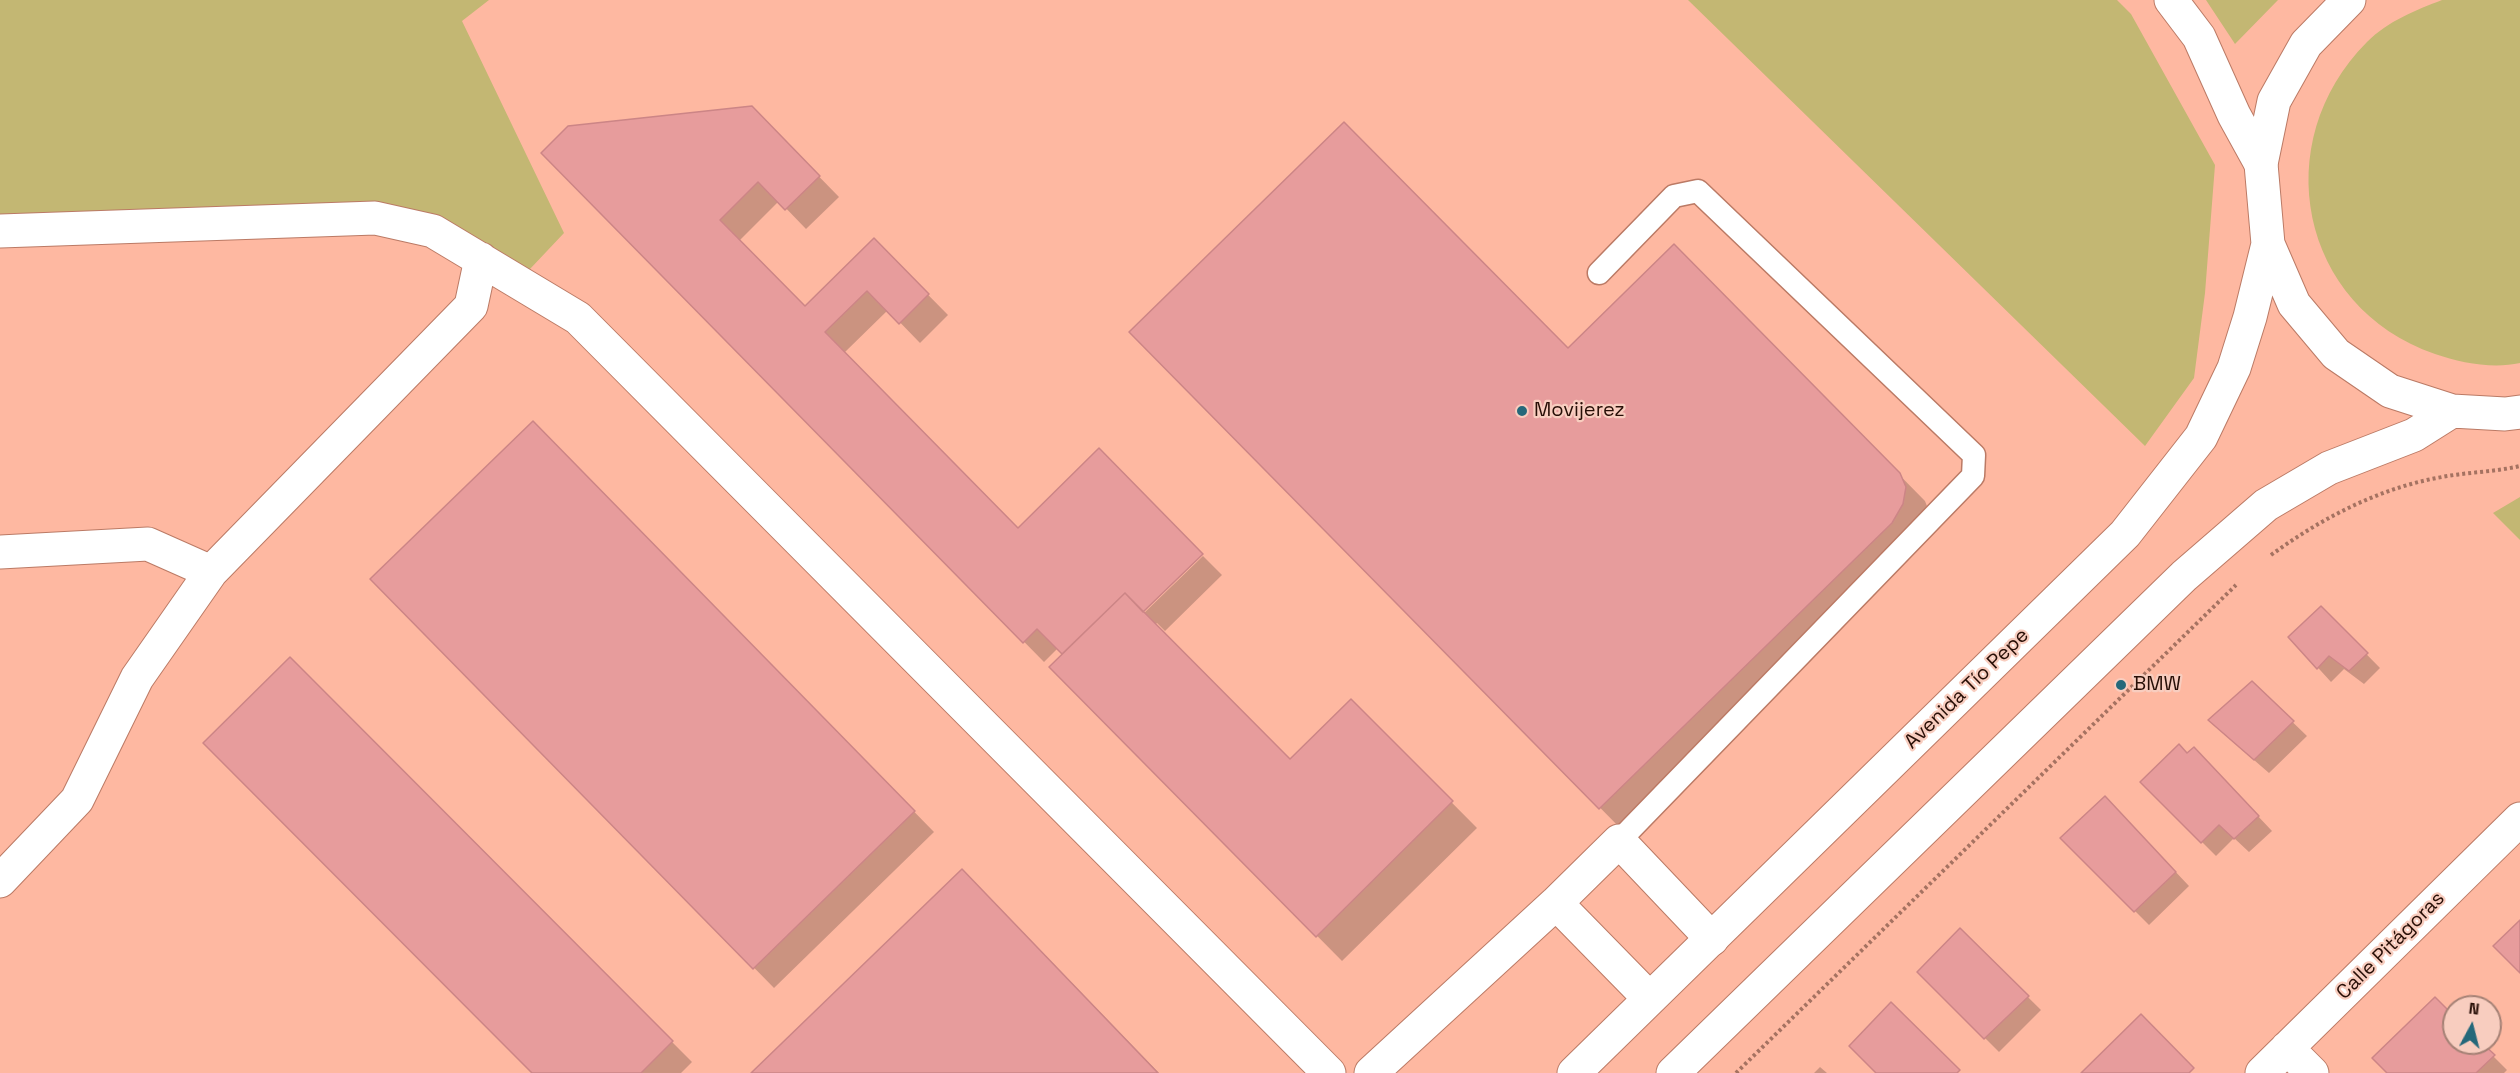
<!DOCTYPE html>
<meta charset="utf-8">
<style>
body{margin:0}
#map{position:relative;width:2520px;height:1073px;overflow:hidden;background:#feb8a1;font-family:"Space Grotesk",sans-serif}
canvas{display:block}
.north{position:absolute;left:2442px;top:995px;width:60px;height:60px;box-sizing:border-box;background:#f8cdbf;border:2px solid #a58175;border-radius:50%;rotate:7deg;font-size:16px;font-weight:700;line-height:24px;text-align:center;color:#280f07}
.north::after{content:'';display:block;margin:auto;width:21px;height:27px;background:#25687a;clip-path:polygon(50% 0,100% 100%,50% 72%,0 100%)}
</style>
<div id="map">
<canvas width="2520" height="1073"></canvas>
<div class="north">N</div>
</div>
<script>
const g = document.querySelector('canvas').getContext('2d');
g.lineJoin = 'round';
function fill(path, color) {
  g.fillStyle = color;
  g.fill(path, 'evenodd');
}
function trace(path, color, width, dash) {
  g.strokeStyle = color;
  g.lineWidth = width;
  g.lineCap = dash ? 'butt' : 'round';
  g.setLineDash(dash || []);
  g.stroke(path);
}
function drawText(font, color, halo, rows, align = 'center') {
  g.font = font + ' "Space Grotesk",sans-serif';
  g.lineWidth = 4.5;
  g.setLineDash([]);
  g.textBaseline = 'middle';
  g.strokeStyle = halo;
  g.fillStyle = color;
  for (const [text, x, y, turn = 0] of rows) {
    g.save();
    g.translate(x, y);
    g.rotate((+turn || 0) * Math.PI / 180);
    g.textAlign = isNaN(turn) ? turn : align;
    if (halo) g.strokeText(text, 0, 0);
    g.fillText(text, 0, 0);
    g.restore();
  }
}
const green = new Path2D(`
 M 0,0 L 489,0 L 462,21 L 564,233 L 513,287 L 474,259 L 374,223 L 0,236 Z
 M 1688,0 L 2117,0 L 2131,14 L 2215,165 L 2205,293 L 2194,378 L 2145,446 Z
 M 2206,0 L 2278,0 L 2235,44 Z
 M 2442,0 L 2520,0 L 2520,363 C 2493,369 2461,363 2435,354 C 2299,307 2267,142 2367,42 C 2388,21 2416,10 2442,0 Z
 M 2520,497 L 2520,540 L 2493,513 Z`);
const shadow = new Path2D(`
 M 752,108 L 839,197 L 806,229 L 779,201 L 739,241 L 805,308 L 874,240 L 948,315 L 920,343 L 888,310 L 844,353 L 1018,529 L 1099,450 L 1141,612 L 1143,614 L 1203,556 L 1222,575 L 1165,631 L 1157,623 L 1155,625 L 1290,761 L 1351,701 L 1477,828 L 1342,961 L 1051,667 L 1064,654 L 1058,648 L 1044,662 L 543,153 Z
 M 1674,246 L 1925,501 L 1930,514 L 1625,833 L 1131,332 L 1568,350 Z
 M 553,443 L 934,832 L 774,988 L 373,579 Z
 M 2321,608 L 2380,668 L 2364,684 L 2344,669 L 2331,682 L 2290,637 Z
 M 290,659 L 692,1062 L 681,1073 L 534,1073 Z
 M 2252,683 L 2307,736 L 2269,773 L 2224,734 Z
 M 2187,754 L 2208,763 L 2272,831 L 2249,852 L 2234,838 L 2216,856 L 2142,782 Z
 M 2119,812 L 2189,886 L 2149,925 L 2062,838 Z
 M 988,896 L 1159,1073 L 753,1073 Z
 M 1960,930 L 2041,1010 L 1999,1052 L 1919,972 Z
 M 2454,1018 L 2454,1043 L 2480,1043 L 2507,1070 L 2504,1073 L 2389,1073 Z
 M 1820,1067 L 1827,1073 L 1814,1073 Z`);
const building = new Path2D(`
 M 752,106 L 820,176 L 785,210 L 758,182 L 720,220 L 805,306 L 874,238 L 929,294 L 899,324 L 867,291 L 825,332 L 1018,528 L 1099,448 L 1203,554 L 1143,612 L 1125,593 L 1062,654 L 1037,629 L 1023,643 L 541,153 L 568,126 Z
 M 1344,122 L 1568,348 L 1674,244 L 1900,473 L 1906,487 L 1903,504 L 1892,523 L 1599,809 L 1129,332 Z
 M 533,421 L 915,811 L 753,969 L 370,579 Z
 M 1125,593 L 1290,759 L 1351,699 L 1453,801 L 1316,937 L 1049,667 Z
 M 2321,606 L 2368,653 L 2349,671 L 2329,656 L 2317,669 L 2288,637 Z
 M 290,657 L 673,1041 L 641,1073 L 532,1073 L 203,743 Z
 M 2252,681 L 2294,721 L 2254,760 L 2208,720 Z
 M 2179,744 L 2187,753 L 2194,747 L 2259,816 L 2234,839 L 2219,825 L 2201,843 L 2140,782 Z
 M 2105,796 L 2176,872 L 2134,912 L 2060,838 Z
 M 962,869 L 1158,1073 L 751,1073 Z
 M 2520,920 L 2520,973 L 2493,946 Z
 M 1960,928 L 2029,996 L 1984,1039 L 1917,972 Z
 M 2435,997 L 2454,1016 L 2454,1043 L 2482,1043 L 2495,1055 L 2476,1073 L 2387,1073 L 2372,1058 Z
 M 1891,1002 L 1960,1070 L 1957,1073 L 1876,1073 L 1849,1046 Z
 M 2141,1014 L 2194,1068 L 2189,1073 L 2081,1073 Z`);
const path = new Path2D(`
 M 2271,555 C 2322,518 2379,488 2442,477 C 2468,472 2495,472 2520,466
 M 1736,1073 L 2236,585`);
const service = new Path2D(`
 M 1599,273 L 1674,196 L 1698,191 L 1974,455 L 1973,476 L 1619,841`);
const minor = new Path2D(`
 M 0,231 L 375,218 L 433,231 L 578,318 L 1329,1073
 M 0,552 L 148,544 L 211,572
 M 0,881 L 77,800 L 137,678 L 211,572 L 471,306 L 481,259
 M 1556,903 L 1649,998
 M 2287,1048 L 2312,1073
 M 1371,1073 L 1556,903 L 1619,841 L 1712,939
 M 2262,1073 L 2520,819`);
const primary = new Path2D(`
 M 2349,0 L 2306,44 L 2274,101 L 2261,164 L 2268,244 L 2294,304 L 2336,354 L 2390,391 L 2452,411 L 2505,414 L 2520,412
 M 1574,1073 L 2125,534 L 2201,437 L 2234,368 L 2250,317 L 2268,244
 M 1673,1073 L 2184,576 L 2266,505 L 2329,468 L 2414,435 L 2452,411`);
const motorway = new Path2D(`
 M 2171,0 L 2199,37 L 2234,115 L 2261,164`);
const markers = [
 [1522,411,6,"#25687a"],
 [2121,685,6,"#25687a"]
];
const poiNames = [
 ["Movijerez",1534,411],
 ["BMW",2133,685]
];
const streetNames = [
 ["Avenida Tío Pepe",1967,689,-44],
 ["Calle Pitágoras",2391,946,-45]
];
fill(green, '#c3b773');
fill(shadow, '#0003');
fill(building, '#e79c9c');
trace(building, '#cc8586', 1.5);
trace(service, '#bb7a65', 25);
trace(minor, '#bb7a65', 35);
trace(primary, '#bb7a65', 35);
trace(motorway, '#bb7a65', 35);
trace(path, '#a57261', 4, [3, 3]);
trace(service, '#fff', 22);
trace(minor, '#fff', 33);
trace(primary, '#fff', 33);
trace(motorway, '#fff', 33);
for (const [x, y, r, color] of markers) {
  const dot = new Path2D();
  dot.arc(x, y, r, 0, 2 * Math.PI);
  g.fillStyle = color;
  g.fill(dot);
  trace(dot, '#f8cdbf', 2);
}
drawText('20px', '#280f07', '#f8cdbf', poiNames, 'left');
drawText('20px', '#280f07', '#f8cdbf', streetNames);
</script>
